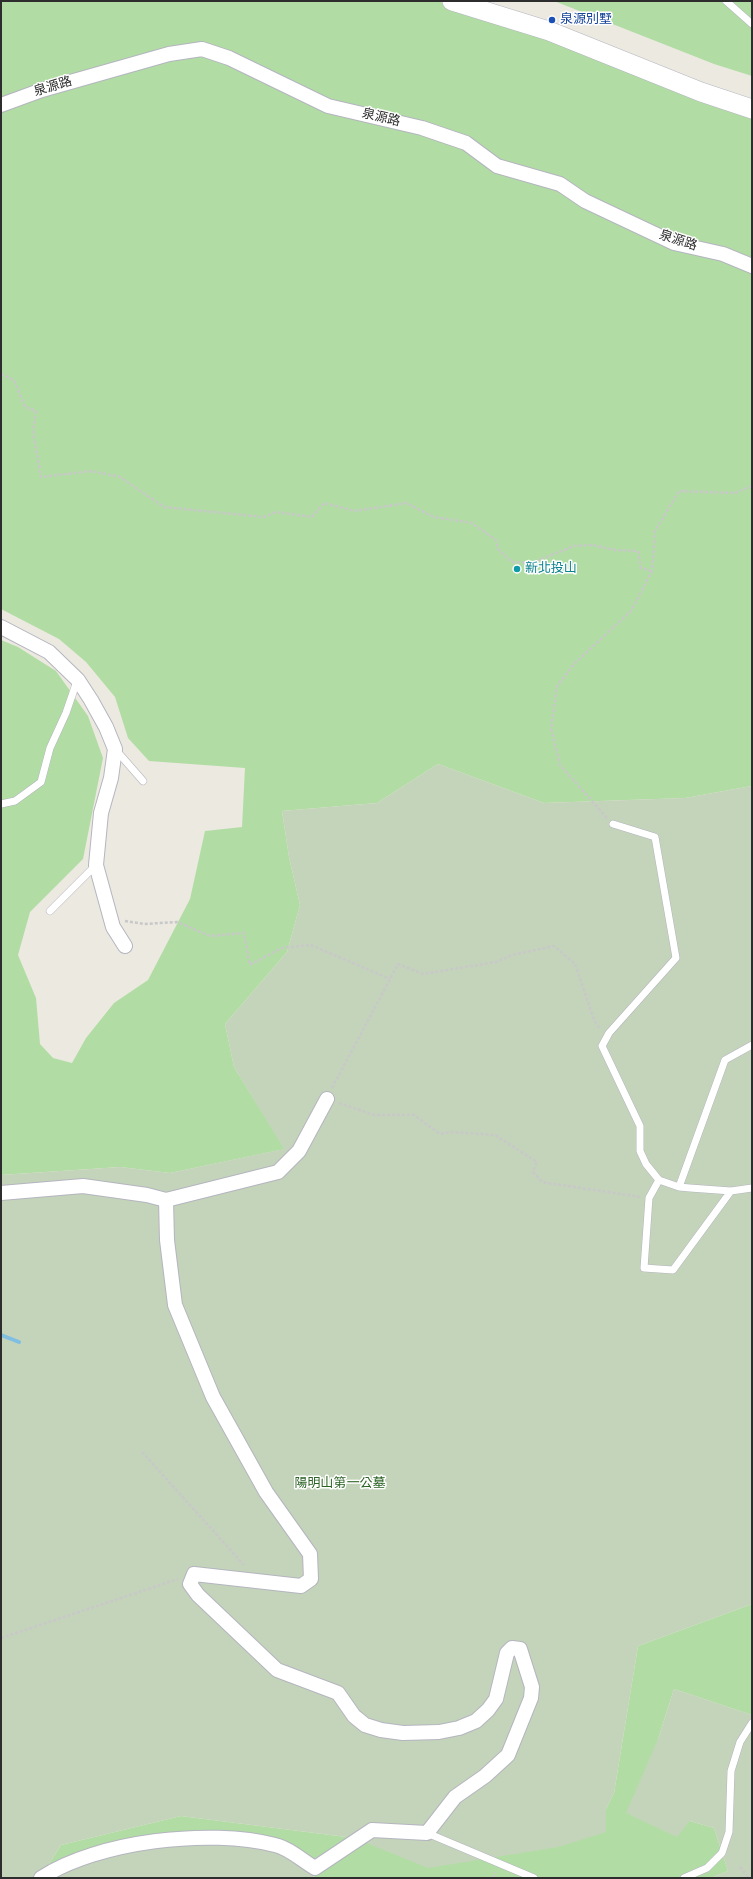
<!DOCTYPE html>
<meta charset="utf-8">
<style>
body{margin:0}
#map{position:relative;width:753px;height:1879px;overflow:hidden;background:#ece9e1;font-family:Poppins,sans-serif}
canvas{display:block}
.frame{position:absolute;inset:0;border:2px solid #2d2d2d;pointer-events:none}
</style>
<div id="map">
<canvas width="753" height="1879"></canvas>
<div class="frame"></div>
</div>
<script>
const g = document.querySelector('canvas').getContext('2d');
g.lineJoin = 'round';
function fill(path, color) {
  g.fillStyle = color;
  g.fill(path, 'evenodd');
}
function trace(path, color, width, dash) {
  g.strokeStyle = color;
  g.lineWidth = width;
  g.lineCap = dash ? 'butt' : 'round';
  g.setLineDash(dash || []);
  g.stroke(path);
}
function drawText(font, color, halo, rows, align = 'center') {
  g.font = font + ' Poppins,"Noto Sans TC",sans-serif';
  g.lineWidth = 3;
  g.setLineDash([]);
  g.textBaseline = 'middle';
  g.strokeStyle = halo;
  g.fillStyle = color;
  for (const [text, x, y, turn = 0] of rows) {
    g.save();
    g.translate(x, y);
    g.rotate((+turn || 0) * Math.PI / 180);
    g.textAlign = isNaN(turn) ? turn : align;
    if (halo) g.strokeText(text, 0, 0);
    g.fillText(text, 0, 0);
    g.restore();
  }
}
const green = new Path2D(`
 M 1,1 L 438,1 L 498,20 L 752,113 L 752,786 L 685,798 L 544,803 L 438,764 L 377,803 L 282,811 L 289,857 L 300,905 L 287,952 L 225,1024 L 234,1067 L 285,1149 L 170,1173 L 120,1167 L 1,1175 L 1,640 L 18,647 L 56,671 L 88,716 L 103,758 L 83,859 L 30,912 L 18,955 L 36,998 L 40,1044 L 53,1058 L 72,1063 L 86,1038 L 114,1003 L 148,980 L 190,899 L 205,831 L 242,827 L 245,768 L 149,761 L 128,738 L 115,697 L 86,662 L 59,639 L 1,609 Z
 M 554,1 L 752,1 L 752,76 L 714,64 Z
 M 752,1604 L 752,1715 L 674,1689 L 658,1739 L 690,1821 L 714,1828 L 728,1871 L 711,1878 L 313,1878 L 315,1875 L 40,1878 L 61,1845 L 181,1816 L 354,1838 L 606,1809 L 614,1793 L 638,1646 Z`);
const cemetery = new Path2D(`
 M 438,764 L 544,803 L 685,798 L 752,786 L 752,1604 L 638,1646 L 614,1793 L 606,1809 L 606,1832 L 558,1847 L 428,1868 L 354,1838 L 181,1816 L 61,1845 L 40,1878 L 1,1878 L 1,1175 L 120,1167 L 170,1173 L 284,1149 L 234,1067 L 225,1024 L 287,952 L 300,905 L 289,857 L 282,811 L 377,803 Z
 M 674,1689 L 752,1715 L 752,1878 L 711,1878 L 728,1871 L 714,1828 L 690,1821 L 677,1837 L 626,1813 L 658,1739 Z
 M 234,1839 L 319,1861 L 313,1878 L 51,1878 L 65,1860 Z`);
const stream = new Path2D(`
 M 1,1335 L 19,1342`);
const path = new Path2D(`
 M 1,374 L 14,380 L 25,407 L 36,411 L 33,431 L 41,477 L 91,471 L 120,477 L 164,507 L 264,517 L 276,512 L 312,517 L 324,503 L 355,511 L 406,503 L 434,517 L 472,523 L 496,540 L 498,549 L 512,562
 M 512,562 L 532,563 L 574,546 L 593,545 L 615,550 L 638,551 L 641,568 L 652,571
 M 607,818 L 560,765 L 551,728 L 557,686 L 575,663 L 631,611 L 652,571 L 655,531 L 679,491 L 735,493 L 752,486
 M 125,921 L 144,924 L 177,922 L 210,936 L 244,933 L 250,965 L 282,948 L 311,945 L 390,979
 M 332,1088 L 398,964 L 423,974 L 496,962 L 512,955 L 554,946 L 575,964 L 594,1020 L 600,1029
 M 339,1103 L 374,1115 L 414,1115 L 440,1134 L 451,1132 L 495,1135 L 537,1162 L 533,1172 L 542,1182 L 641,1197
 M 142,1452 L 244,1565
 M 1,1638 L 178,1579
 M 740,1867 L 749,1878
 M 493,1878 L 495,1872`);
const lane = new Path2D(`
 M 726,1 L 752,24
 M 115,749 L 143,781
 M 1,804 L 15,801 L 41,782 L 50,748 L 66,713 L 77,681
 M 613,824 L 655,837 L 676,958 L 609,1033 L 602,1046 L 640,1126 L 640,1151 L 646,1164 L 659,1180 L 679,1187 L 690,1188 L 731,1191 L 752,1188
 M 50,911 L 96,865
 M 659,1180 L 649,1198 L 644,1268 L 673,1270 L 731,1191
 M 679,1187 L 725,1060 L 752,1045
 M 427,1833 L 534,1878
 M 684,1878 L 707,1868 L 722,1853 L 729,1832 L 731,1771 L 740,1742 L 752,1723`);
const street = new Path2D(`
 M 1,105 L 42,90 L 169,54 L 202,49 L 229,58 L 328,106 L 422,128 L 466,143 L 497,166 L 560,184 L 585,201 L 674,243 L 723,254 L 752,266
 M 1,627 L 49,652 L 78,680 L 91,700 L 106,727 L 115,749 L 111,778 L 101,813 L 96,865 L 113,927 L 125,946
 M 1,1193 L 83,1186 L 147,1195 L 166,1200
 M 41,1878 C 97,1841 210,1828 275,1845 C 289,1848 303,1861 315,1868 L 372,1830 L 427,1833 L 455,1797 L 485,1776 L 508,1755 L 531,1698 L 532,1687 L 520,1649 L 512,1648 L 507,1653 L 496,1699 L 488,1710 L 476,1721 L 459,1728 L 439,1732 L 403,1733 L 381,1730 L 365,1725 L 354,1716 L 338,1693 L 277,1670 L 198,1595 L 190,1584 L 194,1574 L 301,1586 L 311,1579 L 310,1554 L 266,1492 L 213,1397 L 175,1305 L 167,1240 L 166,1200 L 278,1172 L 299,1151 L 327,1099`);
const secondary = new Path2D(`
 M 452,1 L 549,31 L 701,92 L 752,109`);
const markers = [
 [552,20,4,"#1a4fb4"],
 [517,569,4,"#0f9aa8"]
];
const transitNames = [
 ["泉源別墅",560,20]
];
const streetNames = [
 ["泉源路",53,87,-17],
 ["泉源路",381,118,13],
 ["泉源路",678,241,18]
];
const cultureNames = [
 ["新北投山",525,569]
];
const parkNames = [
 ["陽明山第一公墓",340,1484]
];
fill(green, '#b1dda4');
fill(cemetery, '#c4d4ba');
trace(stream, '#80bee2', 4);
trace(lane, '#b4b5bf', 8);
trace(street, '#b4b5bf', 16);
trace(secondary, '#b4b5bf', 20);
trace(path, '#c8c8c8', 2.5, [3, 2]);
trace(lane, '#fff', 7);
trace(street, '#fff', 14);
trace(secondary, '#fff', 19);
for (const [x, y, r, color] of markers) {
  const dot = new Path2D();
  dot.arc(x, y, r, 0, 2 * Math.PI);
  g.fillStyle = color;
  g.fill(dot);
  trace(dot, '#fff', 1.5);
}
drawText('13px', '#164399', '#fff', transitNames, 'left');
drawText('13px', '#2d2d2d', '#fff', streetNames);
drawText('13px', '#0d838f', '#fff', cultureNames, 'left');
drawText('13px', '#2a6323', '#fff', parkNames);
</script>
